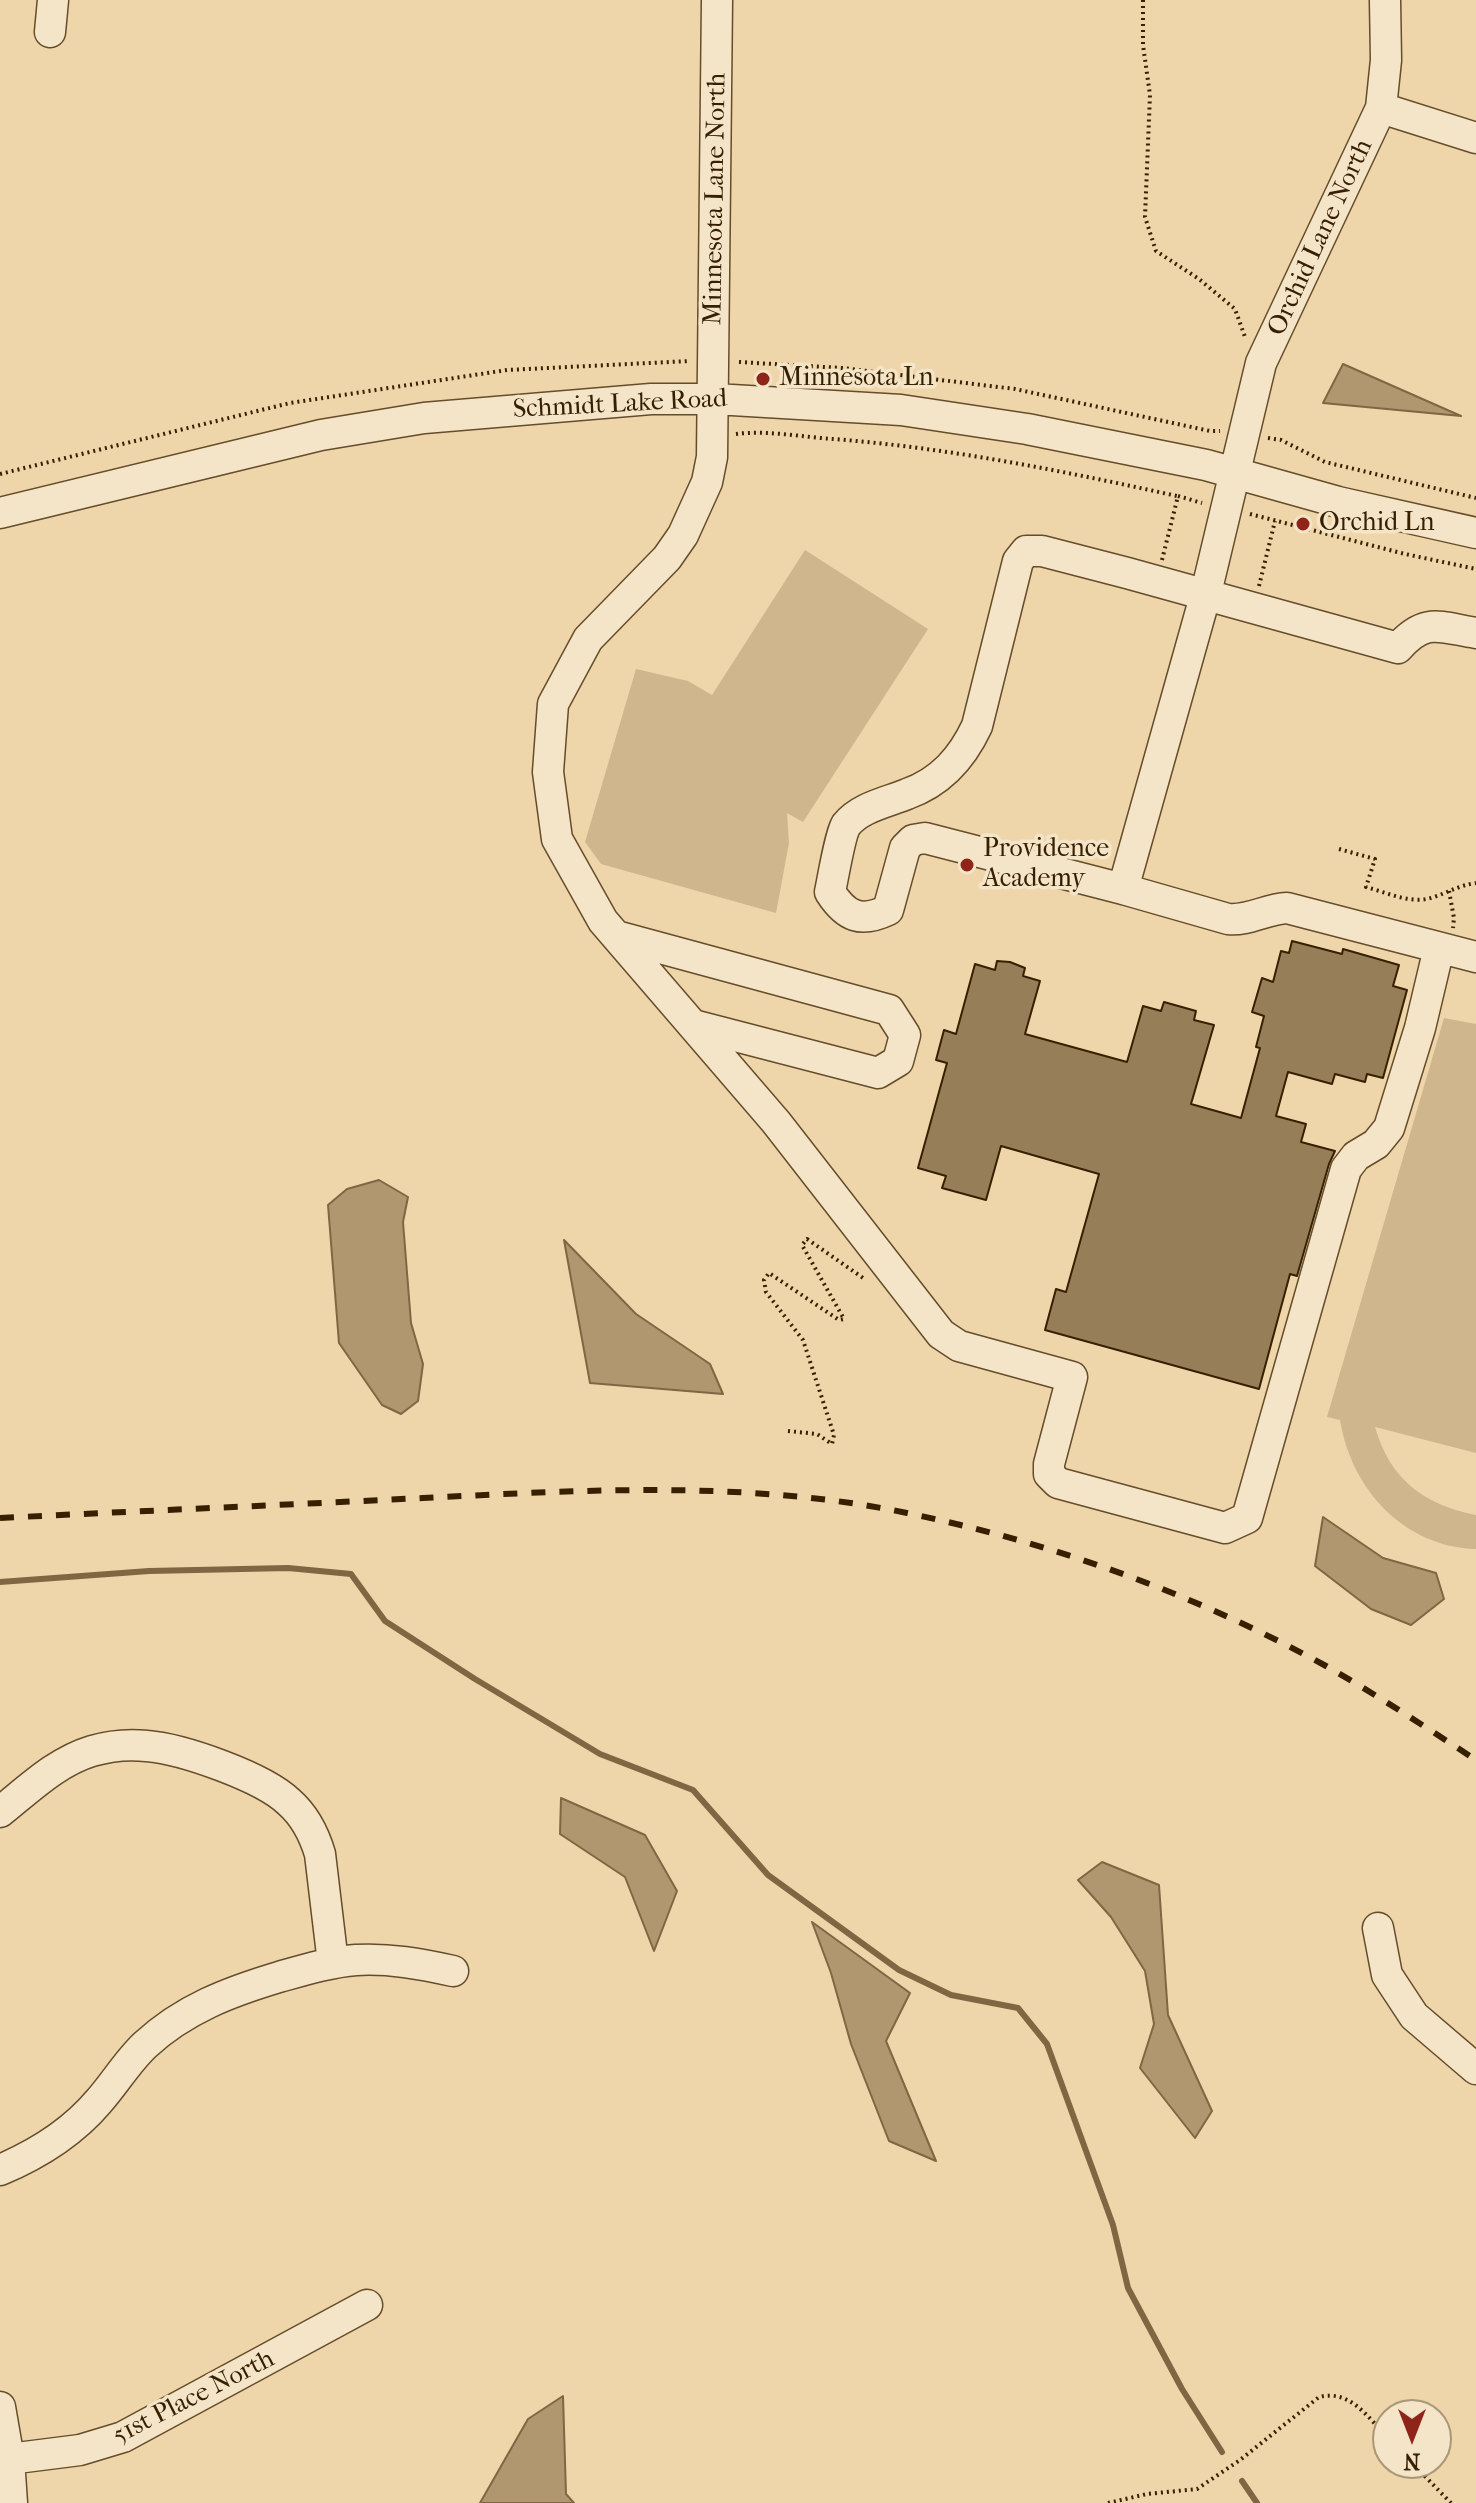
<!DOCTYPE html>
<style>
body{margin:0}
#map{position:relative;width:1476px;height:2503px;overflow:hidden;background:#eed5aa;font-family:"IM FELL French Canon",serif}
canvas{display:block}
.north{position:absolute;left:1372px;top:2399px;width:80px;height:80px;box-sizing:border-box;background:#f4e4c8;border:2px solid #a89678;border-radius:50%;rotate:180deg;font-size:22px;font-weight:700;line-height:32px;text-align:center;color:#372000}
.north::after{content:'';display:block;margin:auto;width:28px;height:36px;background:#8f2418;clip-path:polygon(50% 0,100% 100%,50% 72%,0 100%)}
</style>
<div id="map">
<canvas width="1476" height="2503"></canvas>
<div class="north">N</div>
</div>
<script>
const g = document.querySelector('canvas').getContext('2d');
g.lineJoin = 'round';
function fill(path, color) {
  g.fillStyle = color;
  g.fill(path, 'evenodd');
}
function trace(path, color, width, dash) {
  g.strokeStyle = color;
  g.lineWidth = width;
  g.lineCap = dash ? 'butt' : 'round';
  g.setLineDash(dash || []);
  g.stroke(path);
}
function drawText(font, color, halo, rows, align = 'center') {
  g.font = font + ' "IM FELL French Canon",serif';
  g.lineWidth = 7;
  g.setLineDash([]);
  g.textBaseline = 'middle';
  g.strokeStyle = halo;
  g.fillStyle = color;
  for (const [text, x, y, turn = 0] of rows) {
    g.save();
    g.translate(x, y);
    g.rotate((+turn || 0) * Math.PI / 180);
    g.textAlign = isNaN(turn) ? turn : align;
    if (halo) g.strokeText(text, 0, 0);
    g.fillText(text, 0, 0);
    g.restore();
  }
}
const green = new Path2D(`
 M 805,550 L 928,629 L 803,822 L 787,813 L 789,843 L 776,913 L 601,864 L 585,842 L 636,669 L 688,681 L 712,695 Z
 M 1444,1018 L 1476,1024 L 1476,1453 L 1375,1427 C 1390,1480 1425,1505 1476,1515 L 1476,1549 C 1404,1547 1351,1489 1340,1420 L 1327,1417 Z`);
const water = new Path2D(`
 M 1343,364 L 1461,416 L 1323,403 Z
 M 379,1180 L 408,1197 L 403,1222 L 411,1323 L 423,1364 L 418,1401 L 401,1414 L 382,1405 L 339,1343 L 328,1205 L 347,1189 Z
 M 564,1240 L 636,1314 L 710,1364 L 723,1394 L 590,1383 Z
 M 1323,1517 L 1383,1558 L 1436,1573 L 1444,1599 L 1411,1625 L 1371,1609 L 1315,1566 Z
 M 561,1798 L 645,1835 L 677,1891 L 654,1951 L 625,1877 L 560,1834 Z
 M 1102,1862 L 1159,1885 L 1168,2015 L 1212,2111 L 1195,2138 L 1140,2068 L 1154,2024 L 1145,1971 L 1111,1917 L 1078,1880 Z
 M 812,1922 L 910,1993 L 886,2041 L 936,2161 L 889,2141 L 851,2044 L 831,1973 Z
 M 563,2396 L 566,2494 L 574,2503 L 480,2503 L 528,2419 Z`);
const stream = new Path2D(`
 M 0,1582 L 149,1571 L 288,1568 L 351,1574 L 385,1621 L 475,1679 L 600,1754 L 693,1790 L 768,1875 L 899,1970 L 951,1995 L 1018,2008 L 1047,2044 L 1113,2225 L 1128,2288 L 1182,2389 L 1222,2452
 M 1242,2481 L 1257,2503`);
const building = new Path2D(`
 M 1292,941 L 1342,954 L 1343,949 L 1399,965 L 1393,986 L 1407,990 L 1383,1078 L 1367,1074 L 1365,1082 L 1335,1074 L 1332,1084 L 1288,1072 L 1276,1116 L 1306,1124 L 1301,1142 L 1335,1151 L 1329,1164 L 1297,1276 L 1290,1274 L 1259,1389 L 1045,1330 L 1056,1289 L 1066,1292 L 1099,1174 L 1001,1146 L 986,1200 L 942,1188 L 946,1176 L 918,1168 L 947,1063 L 936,1060 L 944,1030 L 956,1034 L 975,964 L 995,970 L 997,961 L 1010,962 L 1025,968 L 1023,976 L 1040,981 L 1025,1034 L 1127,1062 L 1143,1006 L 1161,1011 L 1164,1002 L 1196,1011 L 1194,1020 L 1214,1025 L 1191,1104 L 1241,1118 L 1260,1048 L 1256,1047 L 1264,1016 L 1252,1012 L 1262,978 L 1273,982 L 1281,951 L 1289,953 Z`);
const path = new Path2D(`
 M 1143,0 L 1143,45 L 1150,95 L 1145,217 L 1156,251 L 1199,279 L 1235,309 L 1245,337
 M 739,362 L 842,368 L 1015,389 L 1210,431 L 1220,431
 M 736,434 C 767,430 802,437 833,439 C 950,448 1063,471 1177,496
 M 1268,438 L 1281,440 L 1325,462 L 1476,498
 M 0,474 L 290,403 L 507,370 L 690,361
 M 1250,514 L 1405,554 L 1476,569
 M 1162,560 L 1178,496 L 1202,503
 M 1259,586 L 1275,521
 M 1339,849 L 1375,859 L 1366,887 C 1388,893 1412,905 1434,897 C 1449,892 1460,885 1476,883
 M 1449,891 L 1454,918 L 1453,928
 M 788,1431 L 817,1434 L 832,1444 L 834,1435 L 803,1340 L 766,1292 L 764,1280 L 769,1273 L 839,1320 L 844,1319 L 802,1245 L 807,1239 L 866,1280
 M 1412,2463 L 1451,2503
 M 1108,2503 L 1147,2494 L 1197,2489 L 1240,2460 L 1319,2397 C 1351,2389 1368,2418 1388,2438`);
const minor = new Path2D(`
 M 717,0 L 712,457 L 707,482 L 683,535 L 667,558 L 588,639 L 553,704 L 548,772 L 557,839 L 603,921 L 776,1122 L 941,1334 L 959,1346 L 1072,1377 L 1049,1464 L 1049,1474 L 1058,1483 L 1225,1528 L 1247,1518 L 1346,1169 L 1356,1156 L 1376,1144 L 1389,1128 L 1420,1028 L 1439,948
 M 50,32 L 53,0
 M 1381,108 L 1476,138
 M 0,513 L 321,435 L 424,418 L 651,399 L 715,399 L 901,410 L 1027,429 L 1206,465 L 1338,502 L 1476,533
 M 1476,633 C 1439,627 1425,617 1398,648 L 1127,573 L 1042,551 L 1026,551 L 1018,561 L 977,726 C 962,758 941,782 907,794 C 888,802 860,807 846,825 C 840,835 833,878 830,892 C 846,917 861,923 888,910 L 905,848 L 913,840 L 925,838 L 1123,889 L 1228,919 C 1249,921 1266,909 1287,908 L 1476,957
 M 1123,889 L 1206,593 L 1261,363 L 1381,108 L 1386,60 L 1385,0
 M 616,936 L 889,1010 L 905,1035 L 898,1061 L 878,1073 L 693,1025
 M 0,1812 C 29,1789 56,1762 92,1751 C 109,1746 129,1744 147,1746 C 183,1749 263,1777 289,1802 C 305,1816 314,1834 320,1854 L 333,1963
 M 1378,1928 L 1387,1975 L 1414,2016 L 1476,2069
 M 0,2170 C 38,2154 72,2133 99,2101 C 115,2083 127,2062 145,2045 C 184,2009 229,1992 279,1977 C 304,1970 330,1962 356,1960 C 389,1958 421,1964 453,1971
 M 0,2407 L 9,2459 L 12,2503
 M 9,2459 L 80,2450 L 123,2437 L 367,2305`);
const rail = new Path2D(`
 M 0,1518 C 141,1511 282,1505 423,1498 C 584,1490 749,1480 907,1513 C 1053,1543 1195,1594 1326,1666 C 1377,1695 1427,1728 1476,1760`);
const markers = [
 [763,379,8,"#8f2418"],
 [1303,524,8,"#8f2418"],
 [967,865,8,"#8f2418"]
];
const streetNames = [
 ["Minnesota Lane North",716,199,-89],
 ["Orchid Lane North",1321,238,-65],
 ["Schmidt Lake Road",620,405,-3],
 ["51st Place North",194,2398,-27]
];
const poiNames = [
 ["Minnesota Ln",779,379],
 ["Orchid Ln",1319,524],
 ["Providence",983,850],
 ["Academy",983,880]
];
fill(green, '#cfb68d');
fill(water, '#b09770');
trace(water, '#806743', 2);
trace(stream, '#806743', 6);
fill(building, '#967e58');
trace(building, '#372000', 2);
trace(minor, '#654d2a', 33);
trace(path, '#372000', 4, [2, 4]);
trace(minor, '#f4e4c8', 30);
trace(rail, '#372000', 6, [14, 14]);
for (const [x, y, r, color] of markers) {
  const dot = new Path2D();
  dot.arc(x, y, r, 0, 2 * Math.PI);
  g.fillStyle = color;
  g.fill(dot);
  trace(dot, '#f4e4c8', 3);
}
drawText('26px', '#372000', '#f4e4c8', streetNames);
drawText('26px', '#372000', '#f4e4c8', poiNames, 'left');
</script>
